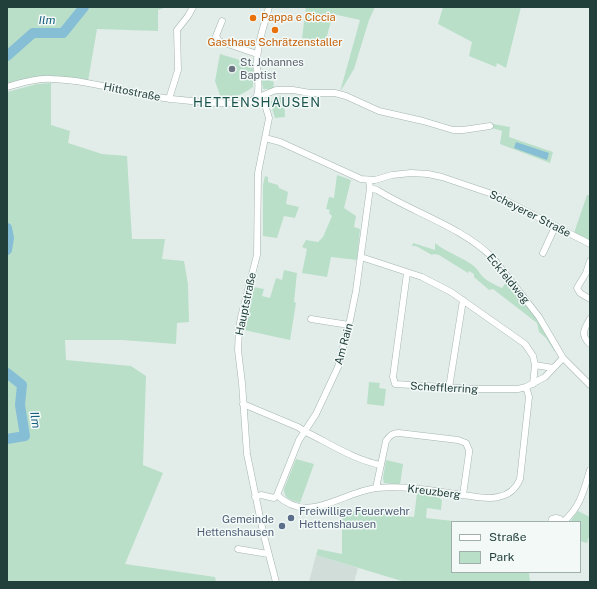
<!DOCTYPE html>
<meta charset="utf-8">
<style>
body{margin:0}
#map{position:relative;width:597px;height:589px;overflow:hidden;background:#e2ede9;font-family:"Public Sans",sans-serif}
canvas{display:block}
.frame{position:absolute;inset:0;border:8px solid #213f3b;pointer-events:none}
.legend{position:absolute;left:451px;top:521px;width:130px;height:52px;box-sizing:border-box;background:#f2f9f7;border:1px solid #9eafac;margin:0;padding:5px 7px;list-style:none;font-size:12px;color:#213f3b}
.legend li{display:flex;align-items:center;gap:8px;height:20px}
.legend b{width:20px;border:1px solid #9eafac}
</style>
<div id="map">
<canvas width="597" height="589"></canvas>
<div class="frame"></div>
<ul class="legend">
<li><b style="height:5px;background:#fff"></b>Straße</li>
<li><b style="height:11px;background:#b9dfc9"></b>Park</li>
</ul>
</div>
<script>
const g = document.querySelector('canvas').getContext('2d');
g.lineJoin = 'round';
function fill(path, color) {
  g.fillStyle = color;
  g.fill(path, 'evenodd');
}
function trace(path, color, width, dash) {
  g.strokeStyle = color;
  g.lineWidth = width;
  g.lineCap = dash ? 'butt' : 'round';
  g.setLineDash(dash || []);
  g.stroke(path);
}
function drawText(font, color, halo, rows, align = 'center') {
  g.font = font + ' "Public Sans",sans-serif';
  g.lineWidth = 3;
  g.setLineDash([]);
  g.textBaseline = 'middle';
  g.strokeStyle = halo;
  g.fillStyle = color;
  for (const [text, x, y, turn = 0] of rows) {
    g.save();
    g.translate(x, y);
    g.rotate((+turn || 0) * Math.PI / 180);
    g.textAlign = isNaN(turn) ? turn : align;
    if (halo) g.strokeText(text, 0, 0);
    g.fillText(text, 0, 0);
    g.restore();
  }
}
const built = new Path2D(`
 M 316,555 L 358,568 L 354,582 L 309,582 Z`);
const green = new Path2D(`
 M 7,7 L 166,7 L 158,10 L 158,31 L 97,29 L 88,81 L 52,76 L 44,76 L 7,85 Z
 M 306,7 L 375,7 L 369,20 L 354,69 L 340,92 L 360,20 L 333,14 L 325,43 L 302,38 Z
 M 443,7 L 521,7 L 506,68 L 497,63 L 496,67 L 469,56 L 472,42 L 438,24 Z
 M 220,54 L 253,64 L 253,87 C 243,94 234,98 222,101 L 215,81 Z
 M 261,74 L 271,76 L 271,81 L 274,82 L 273,89 L 263,89 Z
 M 51,83 L 51,125 L 70,131 L 68,143 L 102,154 L 127,156 L 132,239 L 165,239 L 162,259 L 184,261 L 188,284 L 189,322 L 177,323 L 176,344 L 122,340 L 65,340 L 66,360 L 131,366 L 146,376 L 143,465 L 163,473 L 125,564 L 215,577 L 216,582 L 7,582 L 7,92 L 37,84 Z
 M 280,96 L 284,100 L 285,117 L 275,118 L 272,108 L 268,102 L 268,100 L 278,102 Z
 M 493,124 L 510,127 L 509,137 L 553,152 L 550,163 L 500,144 L 502,131 L 492,128 Z
 M 337,175 L 351,180 L 344,208 L 356,216 L 354,227 L 360,229 L 357,260 L 331,257 L 327,277 L 302,273 L 307,249 L 302,247 L 306,240 L 318,242 L 323,237 L 332,216 L 329,213 L 330,210 L 326,209 L 329,197 L 334,198 Z
 M 265,176 L 268,177 L 268,182 L 278,185 L 279,188 L 288,192 L 286,204 L 299,207 L 295,218 L 284,216 L 277,238 L 263,236 L 263,185 Z
 M 587,195 L 590,195 L 590,240 L 574,233 Z
 M 413,243 L 435,250 L 435,243 C 447,253 463,257 475,267 C 478,270 480,274 483,277 C 489,282 495,285 502,288 L 507,281 C 519,295 556,335 555,352 L 546,338 L 539,332 L 537,323 L 493,289 L 489,290 L 474,277 L 474,274 L 469,271 L 468,273 L 439,255 L 434,254 L 432,255 L 416,246 L 412,246 Z
 M 284,270 L 297,273 L 294,302 L 296,303 L 290,340 L 244,330 L 254,287 L 264,289 L 262,296 L 270,298 L 276,278 L 282,280 Z
 M 369,382 L 380,383 L 379,388 L 386,389 L 384,406 L 367,404 Z
 M 296,459 L 314,464 L 300,503 C 292,500 284,500 284,489 Z
 M 386,460 L 403,464 L 400,485 L 384,483 L 383,478 Z
 M 417,493 L 440,496 L 440,499 L 442,500 L 441,510 L 427,508 L 426,518 L 462,522 L 452,522 L 452,572 L 529,572 L 530,582 L 405,582 L 316,555 L 318,549 L 342,554 L 342,510 L 414,517 Z
 M 578,511 L 590,517 L 590,533 L 587,543 L 580,541 L 580,522 L 570,522 Z`);
const water = new Path2D(`
 M 516,142 L 549,153 L 547,160 L 514,148 Z`);
const river = new Path2D(`
 M 7,56 L 33,33 L 63,33 L 84,7
 M 7,228 L 9,238 L 7,250
 M 7,373 L 22,385 L 20,405 L 25,436 L 7,439`);
const minor = new Path2D(`
 M 222,21 L 216,36 L 219,41 L 257,54
 M 7,87 C 21,83 37,78 52,79 C 85,80 118,90 150,96 C 181,101 211,103 241,104 L 248,103 L 256,98 L 276,90 L 293,90 L 310,93 L 335,93 L 346,96 L 379,111 L 423,121 L 453,130 L 463,130 L 490,126
 M 256,98 L 263,103 L 266,108 L 269,118 L 258,173 L 257,255 L 241,317 L 239,329 L 238,350 L 242,383 L 247,454 L 263,532 L 276,582
 M 256,98 C 261,89 257,78 257,68 C 256,47 264,26 269,7
 M 169,99 L 178,70 L 177,30 L 188,16 L 193,7
 M 265,138 L 280,142 L 361,179 L 375,180 L 392,175 L 411,173 L 428,174 L 442,177 L 495,195 L 590,244
 M 370,188 L 377,190 C 414,213 462,227 493,258 L 539,317 L 563,358 L 590,385
 M 543,253 L 555,227
 M 361,257 L 422,277 L 451,292 L 525,344 L 533,356 L 535,365
 M 590,261 L 586,273 L 577,288 L 580,293 L 590,299
 M 407,273 L 393,377 L 395,384 L 476,389 L 518,389 L 526,387 L 545,377 L 563,358
 M 311,319 L 349,325
 M 590,319 C 584,329 580,335 590,344
 M 533,384 L 535,365 L 553,368
 M 449,388 L 463,300
 M 243,404 L 298,427 L 304,431 C 329,443 354,460 381,465
 M 376,488 L 386,441 C 390,435 393,433 399,433 L 458,440 L 466,443 L 469,450 L 469,453 L 463,495
 M 277,495 L 299,440 L 316,414 L 338,367 L 349,325 L 356,291 L 370,188 L 369,180
 M 255,497 L 261,495 L 274,498 L 277,495 C 309,526 343,491 377,488 C 404,485 435,491 462,495 C 473,496 487,500 498,497 C 509,495 516,489 520,479 L 529,397 L 526,387
 M 551,522 L 552,519 L 556,518 L 560,519 L 561,522
 M 563,522 C 580,508 584,490 590,470
 M 238,549 L 268,554`);
const markers = [
 [253,18,4,"#e8710a"],
 [275,30,4,"#e8710a"],
 [232,69,4,"#6b7280"],
 [291,518,4,"#5c6f8a"],
 [282,526,4,"#5c6f8a"]
];
const foodNames = [
 ["Pappa e Ciccia",261,18],
 ["Gasthaus Schrätzenstaller",275,43,"center"]
];
const worshipNames = [
 ["St. Johannes",240,63],
 ["Baptist",240,76]
];
const streetNames = [
 ["Hittostraße",132,92,11],
 ["Scheyerer Straße",530,214,27],
 ["Eckfeldweg",508,279,51],
 ["Hauptstraße",246,304,-78],
 ["Am Rain",344,344,-75],
 ["Schefflerring",444,388,3],
 ["Kreuzberg",434,492,7]
];
const serviceNames = [
 ["Freiwillige Feuerwehr",299,512],
 ["Hettenshausen",299,525],
 ["Gemeinde",274,520,"right"],
 ["Hettenshausen",274,533,"right"]
];
const waterNames = [
 ["Ilm",47,20],
 ["Ilm",35,420,81]
];
const quarterNames = [
 ["HETTENSHAUSEN",257,103]
];
fill(built, '#d0ddd9');
fill(green, '#b9dfc9');
fill(water, '#86bed5');
trace(river, '#86bed5', 10);
trace(minor, '#a4b5b1', 7);
trace(minor, '#fff', 6);
for (const [x, y, r, color] of markers) {
  const dot = new Path2D();
  dot.arc(x, y, r, 0, 2 * Math.PI);
  g.fillStyle = color;
  g.fill(dot);
  trace(dot, '#f2f9f7', 1.5);
}
drawText('11px', '#c56008', '#f2f9f7', foodNames, 'left');
drawText('11px', '#5b616d', '#f2f9f7', worshipNames, 'left');
drawText('11px', '#213f3b', '#f2f9f7', streetNames);
drawText('11px', '#4e5e75', '#f2f9f7', serviceNames, 'left');
drawText('italic 12px', '#175f7e', '#f2f9f7', waterNames);
g.letterSpacing = '1px';
drawText('13px', '#1b524c', '#f2f9f7', quarterNames);
g.letterSpacing = '0px';
</script>
